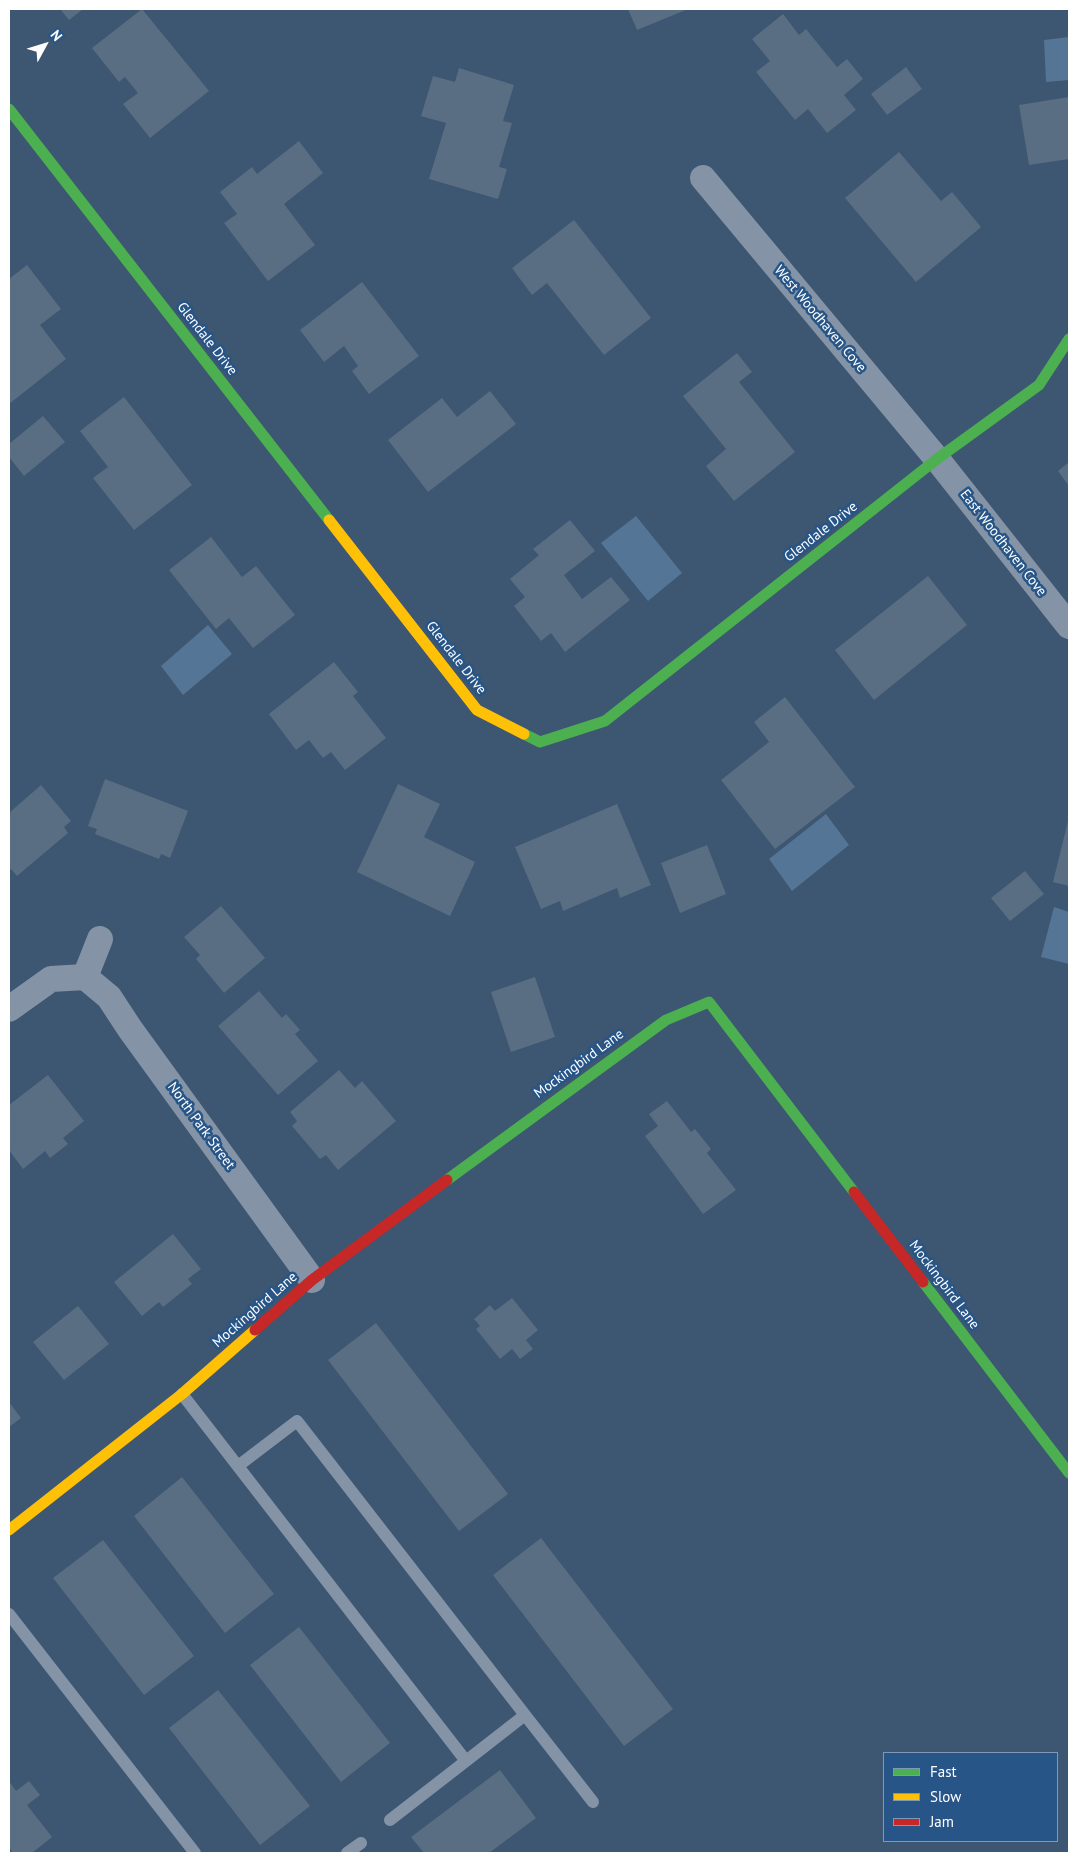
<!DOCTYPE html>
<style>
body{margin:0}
#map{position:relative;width:1078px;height:1862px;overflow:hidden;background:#3d5671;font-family:"PT Sans",sans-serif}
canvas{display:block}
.frame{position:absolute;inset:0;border:10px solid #fff;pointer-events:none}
.legend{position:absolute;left:883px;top:1752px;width:175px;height:90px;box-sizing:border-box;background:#275587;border:1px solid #7d99b7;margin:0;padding:6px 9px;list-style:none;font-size:15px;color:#fff}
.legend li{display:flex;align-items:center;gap:10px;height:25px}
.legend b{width:25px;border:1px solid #7d99b7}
.north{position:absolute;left:20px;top:20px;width:50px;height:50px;-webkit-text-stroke:4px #275587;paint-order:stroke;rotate:51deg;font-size:14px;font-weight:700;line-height:20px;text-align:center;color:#fff}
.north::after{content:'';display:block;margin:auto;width:18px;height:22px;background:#fff;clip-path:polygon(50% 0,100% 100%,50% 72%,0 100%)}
</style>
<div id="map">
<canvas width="1078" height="1862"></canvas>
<div class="frame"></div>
<ul class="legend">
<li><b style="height:6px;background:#4caf50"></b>Fast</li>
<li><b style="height:6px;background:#ffc107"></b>Slow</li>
<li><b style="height:6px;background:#c62828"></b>Jam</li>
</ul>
<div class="north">N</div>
</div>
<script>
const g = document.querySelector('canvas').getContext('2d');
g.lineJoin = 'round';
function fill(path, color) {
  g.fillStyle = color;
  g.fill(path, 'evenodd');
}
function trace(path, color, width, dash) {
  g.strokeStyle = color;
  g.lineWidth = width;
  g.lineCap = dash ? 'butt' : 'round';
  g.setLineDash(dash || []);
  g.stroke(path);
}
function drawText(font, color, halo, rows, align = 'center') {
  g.font = font + ' "PT Sans",sans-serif';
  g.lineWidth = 5;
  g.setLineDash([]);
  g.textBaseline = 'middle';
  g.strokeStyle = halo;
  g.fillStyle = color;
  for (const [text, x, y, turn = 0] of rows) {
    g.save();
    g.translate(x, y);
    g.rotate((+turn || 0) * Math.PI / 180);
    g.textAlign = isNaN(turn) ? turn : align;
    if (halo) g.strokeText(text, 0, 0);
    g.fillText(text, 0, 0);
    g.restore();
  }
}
const water = new Path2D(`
 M 1069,37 L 1069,80 L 1046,82 L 1044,40 Z
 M 636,516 L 682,573 L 648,601 L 601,543 Z
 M 208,625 L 232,654 L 183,695 L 161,666 Z
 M 826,814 L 849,845 L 792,891 L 769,859 Z
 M 1054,907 L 1069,912 L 1069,964 L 1041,957 Z`);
const building = new Path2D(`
 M 60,9 L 83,9 L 69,20 Z
 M 142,9 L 209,91 L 150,138 L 123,104 L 138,93 L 125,77 L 119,82 L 92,48 Z
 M 628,9 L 688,9 L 637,30 Z
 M 783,14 L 799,35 L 806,29 L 837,67 L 847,59 L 863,79 L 844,95 L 856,110 L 827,133 L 808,109 L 795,120 L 756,72 L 770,61 L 752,39 Z
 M 906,67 L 922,89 L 887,115 L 871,94 Z
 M 459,68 L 514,85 L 503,121 L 512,123 L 499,167 L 507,169 L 498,199 L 429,179 L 446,123 L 421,116 L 433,76 L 455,82 Z
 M 1069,97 L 1069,159 L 1029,165 L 1019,105 Z
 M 299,141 L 323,173 L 284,204 L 315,245 L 268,281 L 224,223 L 237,214 L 220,192 L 252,167 L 257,174 Z
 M 899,152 L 941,201 L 952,192 L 981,227 L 916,282 L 845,198 Z
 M 574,220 L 651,318 L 604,355 L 547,283 L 532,295 L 512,268 Z
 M 27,265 L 61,309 L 40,325 L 66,359 L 9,404 L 9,279 Z
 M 362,282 L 419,356 L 369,394 L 352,371 L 358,366 L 344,346 L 324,362 L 300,330 Z
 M 737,353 L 752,372 L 739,382 L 795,452 L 734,501 L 706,466 L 726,449 L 683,396 Z
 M 490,391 L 516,424 L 428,492 L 388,440 L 442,398 L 457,417 Z
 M 124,397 L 192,485 L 134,530 L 93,478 L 108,467 L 80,431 Z
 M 43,416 L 65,442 L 24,476 L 9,457 L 9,444 Z
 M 1069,462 L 1069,486 L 1058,471 Z
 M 570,520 L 595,551 L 564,575 L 582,599 L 611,577 L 630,600 L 565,652 L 551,633 L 541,641 L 514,606 L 525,597 L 510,579 L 539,555 L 533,549 Z
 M 211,537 L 242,577 L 256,566 L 295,615 L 253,648 L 229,618 L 216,629 L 169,570 Z
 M 928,576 L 967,625 L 874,700 L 835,650 Z
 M 334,662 L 358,692 L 353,696 L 386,738 L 345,770 L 331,752 L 323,758 L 309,740 L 296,750 L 269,714 Z
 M 785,697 L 855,787 L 775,849 L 721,780 L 769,742 L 754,722 Z
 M 105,779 L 188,811 L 170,858 L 161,854 L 159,859 L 95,834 L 97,829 L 88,826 Z
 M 398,784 L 440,804 L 424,837 L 475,862 L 450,916 L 357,872 Z
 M 41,785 L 71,821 L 64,827 L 68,833 L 17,876 L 11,869 L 9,871 L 9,813 Z
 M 617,804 L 651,885 L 620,898 L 617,888 L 563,911 L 560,901 L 541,909 L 515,847 Z
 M 1069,817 L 1069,886 L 1053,882 Z
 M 707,845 L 726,894 L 680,913 L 661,863 Z
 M 1025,871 L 1044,894 L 1010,921 L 991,898 Z
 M 221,906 L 265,958 L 224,993 L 196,959 L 200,955 L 184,937 Z
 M 535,977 L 555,1037 L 511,1052 L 491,992 Z
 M 259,991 L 282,1018 L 286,1014 L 300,1030 L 295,1034 L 318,1061 L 278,1095 L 218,1026 Z
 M 339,1070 L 355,1088 L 362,1081 L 396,1121 L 338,1170 L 326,1155 L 320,1159 L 292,1126 L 297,1121 L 290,1112 Z
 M 48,1075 L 84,1121 L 63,1138 L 68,1144 L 50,1158 L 45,1151 L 23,1169 L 9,1150 L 9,1105 Z
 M 667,1101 L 691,1132 L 695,1129 L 711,1149 L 707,1153 L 736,1190 L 703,1214 L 645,1136 L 658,1126 L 649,1114 Z
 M 173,1234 L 201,1269 L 188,1279 L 192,1284 L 163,1307 L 159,1302 L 142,1316 L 114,1282 Z
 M 512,1298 L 538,1330 L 526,1340 L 533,1349 L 520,1359 L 512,1349 L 500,1359 L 476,1329 L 480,1326 L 474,1319 L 490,1305 L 495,1311 Z
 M 78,1306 L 109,1344 L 64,1380 L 33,1342 Z
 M 376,1323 L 508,1494 L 459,1531 L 328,1360 Z
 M 9,1402 L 21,1418 L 9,1427 Z
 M 182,1477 L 274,1594 L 225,1633 L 134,1516 Z
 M 541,1538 L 673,1709 L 624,1746 L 493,1575 Z
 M 103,1540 L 194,1656 L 144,1695 L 53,1578 Z
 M 299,1627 L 390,1743 L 341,1782 L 250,1665 Z
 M 218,1690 L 310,1806 L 260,1845 L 169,1728 Z
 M 500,1770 L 536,1818 L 489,1853 L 424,1853 L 411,1837 Z
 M 9,1781 L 16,1791 L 29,1781 L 40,1795 L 27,1805 L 52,1837 L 32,1853 L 13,1853 L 9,1848 Z`);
const lane = new Path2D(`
 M 182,1394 L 466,1761 L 525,1715 L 593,1802
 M 238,1466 L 297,1421 L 525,1715
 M 9,1614 L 195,1853
 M 390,1820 L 466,1761
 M 347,1853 L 361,1843`);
const street = new Path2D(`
 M 703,178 L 937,459 L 1069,626
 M 85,977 L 100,939
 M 9,1009 L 51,979 L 85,977 L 109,997 L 130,1029 L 312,1280`);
const fast = new Path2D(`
 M 9,109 L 329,520
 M 524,734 L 540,742 L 605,721 L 937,459 L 1039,385 L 1069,339
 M 447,1180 L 666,1020 L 709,1002 L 854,1192
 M 923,1282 L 1069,1473`);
const slow = new Path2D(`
 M 329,520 L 477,710 L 524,734
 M 9,1530 L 182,1394 L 255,1330`);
const jam = new Path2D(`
 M 854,1192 L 923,1282
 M 255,1330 L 312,1280 L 447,1180`);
const streetNames = [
 ["West Woodhaven Cove",820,319,50],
 ["Glendale Drive",207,339,52],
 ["Glendale Drive",821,532,-38],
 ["East Woodhaven Cove",1003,543,52],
 ["Glendale Drive",456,658,52],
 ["Mockingbird Lane",579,1064,-36],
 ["North Park Street",201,1126,54],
 ["Mockingbird Lane",944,1285,53],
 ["Mockingbird Lane",255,1310,-41]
];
fill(water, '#557596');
fill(building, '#5a6e83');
trace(lane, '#8494a6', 12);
trace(street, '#8494a6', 26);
trace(fast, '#4caf50', 11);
trace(slow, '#ffc107', 11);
trace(jam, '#c62828', 11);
drawText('14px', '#fff', '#275587', streetNames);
</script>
